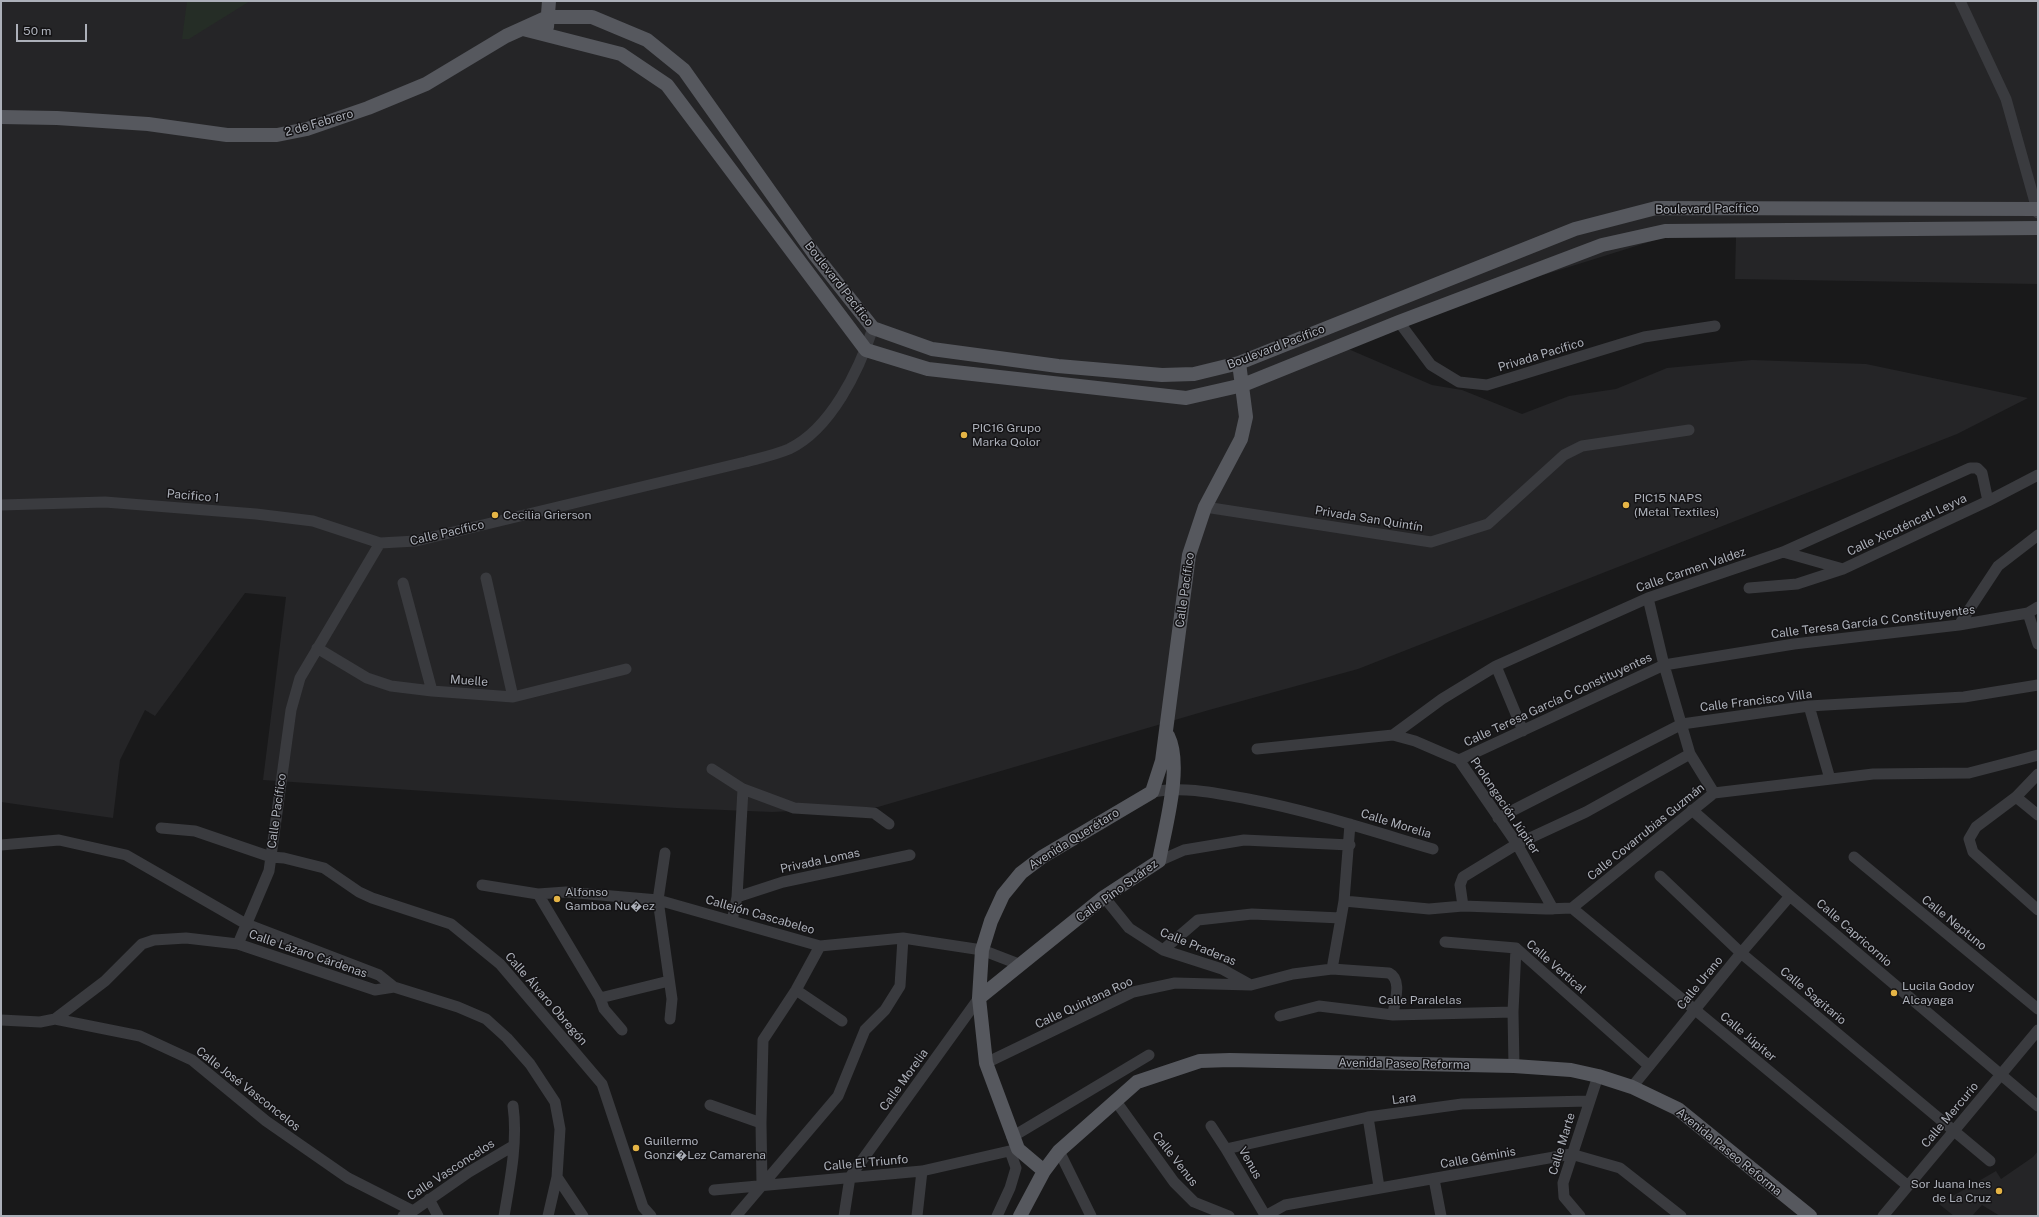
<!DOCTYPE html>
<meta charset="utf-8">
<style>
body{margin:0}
#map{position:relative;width:2039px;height:1217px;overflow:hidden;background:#19191a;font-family:"Public Sans",sans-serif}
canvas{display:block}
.frame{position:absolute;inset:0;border:2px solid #acb0b9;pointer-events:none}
.scale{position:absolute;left:16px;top:24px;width:71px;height:18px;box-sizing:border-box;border:2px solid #acb0b9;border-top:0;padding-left:5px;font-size:12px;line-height:14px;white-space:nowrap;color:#acb0b9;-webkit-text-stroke:3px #141315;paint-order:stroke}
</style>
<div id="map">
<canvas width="2039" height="1217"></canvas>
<div class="frame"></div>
<div class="scale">50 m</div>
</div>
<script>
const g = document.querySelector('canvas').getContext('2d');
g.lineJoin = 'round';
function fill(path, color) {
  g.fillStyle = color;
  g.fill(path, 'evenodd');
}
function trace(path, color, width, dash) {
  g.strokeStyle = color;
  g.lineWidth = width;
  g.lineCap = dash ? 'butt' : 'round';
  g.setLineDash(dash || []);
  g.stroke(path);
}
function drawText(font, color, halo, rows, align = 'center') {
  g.font = font + ' "Public Sans",sans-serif';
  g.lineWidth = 3;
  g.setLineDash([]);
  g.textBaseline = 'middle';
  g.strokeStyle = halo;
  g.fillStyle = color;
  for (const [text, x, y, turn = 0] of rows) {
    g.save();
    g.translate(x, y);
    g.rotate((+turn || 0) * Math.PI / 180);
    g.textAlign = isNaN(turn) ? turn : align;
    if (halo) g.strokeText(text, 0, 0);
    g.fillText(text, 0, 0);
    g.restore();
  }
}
const built = new Path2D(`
 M 1,1 L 2038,1 L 2038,284 L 1735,279 L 1736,237 L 1665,237 L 1492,291 L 1346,348 L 1432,385 L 1462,390 L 1522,414 L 1569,396 L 1616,389 L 1667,368 L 1752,360 L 1866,364 L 2028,398 L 1957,434 L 1358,669 L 1209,710 L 878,807 L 772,812 L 676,808 L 263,780 L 286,597 L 245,593 L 155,716 L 145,710 L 120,760 L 113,818 L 1,802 Z
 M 2038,1151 L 2038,1216 L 2000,1216 L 1982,1205 L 1972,1216 L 1954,1216 L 1939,1204 L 1996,1171 L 2001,1179 L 2033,1157 Z`);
const green = new Path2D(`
 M 187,1 L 250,1 L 189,39 L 182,39 Z`);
const minor = new Path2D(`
 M 1960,1 L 2006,99 L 2038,213
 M 1399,322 L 1431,365 L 1459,382 L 1487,385 L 1644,337 L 1715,326
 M 1,505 L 105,502 L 256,514 L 313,521 L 380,543 L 416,541 L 745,462 C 760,458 775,455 789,449 C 831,429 859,370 873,328
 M 1205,507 L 1431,542 L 1488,524 L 1564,455 L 1582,446 L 1689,430
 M 1783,552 L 1843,569 L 1988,501 L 2038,475
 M 486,578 L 513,697
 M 403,583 L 432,691
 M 1749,588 L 1797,584 L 1843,569
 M 1648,598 L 1664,665 L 1690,754 L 1714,793
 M 2028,613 L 2038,644
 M 1959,625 L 1998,566 L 2038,535
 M 317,648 L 367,678 L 391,686 L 432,691 L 513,697 L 626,669
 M 1496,666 L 1523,731
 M 1809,706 L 1830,779
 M 1393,735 L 1442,699 L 1496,666 L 1648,598 L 1783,552 L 1970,468 L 1977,468 L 1982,473 L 1988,501
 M 1257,749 L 1393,735 L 1415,741 L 1459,760 L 1664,665 L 1794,644 L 1959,625 L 2028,613 L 2038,607
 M 1459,760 L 1517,844 L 1553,909
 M 712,769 L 743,789 L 794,808 L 874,813 L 889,824
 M 2038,774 L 2016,797 L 1976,827 L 1969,839 L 1973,852 L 2038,910
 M 1152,792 C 1185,786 1215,793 1248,799 C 1311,811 1372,831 1433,849
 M 2016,797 L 2038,815
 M 1692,810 L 1790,896 L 2038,1106
 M 1498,818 L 1682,724 L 1809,706 L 1964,697 L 2038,685
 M 161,828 L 195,831 L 271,857 L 284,858 L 324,868 L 359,892 L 372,898 L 451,924 L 500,964 L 602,1084 L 643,1207 L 651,1216
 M 1,845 L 59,840 L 126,855 L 246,924 L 379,975 L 394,987 L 458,1007 L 486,1019 L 507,1038 L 530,1064 L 555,1102 L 560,1129 L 557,1177 L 548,1216
 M 665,853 L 658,900 L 672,999 L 670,1019
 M 1854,857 L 2038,1009
 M 1159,861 L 1184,850 L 1244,840 L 1350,845
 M 1660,876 L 1741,953 L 1990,1161
 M 482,885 L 538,894 L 566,892 L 658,900 L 820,946 L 903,938 L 982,950 L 1021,965
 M 538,894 L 600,998 L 604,1009 L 622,1030
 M 737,897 L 783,882 L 910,855
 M 1104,897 L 1129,928 L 1163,950 L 1222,969 L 1249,984
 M 1344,901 L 1429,909 L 1463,906 L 1546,909 L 1572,908 L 1714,793 L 1873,774 L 1969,773 L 2038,755
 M 1463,906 L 1460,885 L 1463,877 L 1517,844 L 1586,812 L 1690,754
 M 1572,908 L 1908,1186
 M 732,921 L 737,897 L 743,789
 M 1445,942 L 1516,948
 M 238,944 L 375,990 L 394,987
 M 1516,948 L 1649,1066
 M 1163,950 L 1198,920 L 1252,914 L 1341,918
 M 1332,969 L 1344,901 L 1350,824
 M 796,990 L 842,1021
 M 600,998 L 669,981
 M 1280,1016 L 1319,1006 L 1393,1015 L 1513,1012
 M 55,1019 L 140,1036 L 192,1060 L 266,1121 L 348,1178 L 413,1211
 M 1,1020 L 40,1022 L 55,1019 L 105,981 L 142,944 L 154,940 L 186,938 L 238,944 L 269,871 L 291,710 L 300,678 L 380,543
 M 986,1063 L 1133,992 L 1175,983 L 1251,985 L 1293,974 L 1332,969 L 1389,973 C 1403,980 1394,1003 1393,1015
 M 1514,1066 L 1513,1012 L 1516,948
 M 1632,1087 L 1741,953 L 1790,896
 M 1115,1100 L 1174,1182 L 1194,1202 L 1229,1216
 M 710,1105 L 761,1123
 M 1368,1117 L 1379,1187
 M 1211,1126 L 1226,1149 L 1265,1215
 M 1012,1137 L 1149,1055
 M 1226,1149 L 1368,1117 L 1462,1104 L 1589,1101
 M 1059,1151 L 1091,1216
 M 557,1177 L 583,1216
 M 1434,1179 L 1441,1216
 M 762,1185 L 761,1123 L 763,1040 L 796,990 L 820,946
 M 714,1190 L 922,1171 L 1018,1149
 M 429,1199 L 438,1216
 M 403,1216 L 413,1211 L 469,1172 L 513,1146
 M 504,1216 C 510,1181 518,1141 513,1106
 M 736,1216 L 838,1096 L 865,1030 L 885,1010 L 900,986 L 903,938
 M 844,1216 L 850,1177 L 979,998
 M 917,1216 L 922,1171
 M 997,1216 L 1010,1188 L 1016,1168 L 1010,1151
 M 1265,1216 L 1285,1205 L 1571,1154 L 1620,1168 L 1681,1216
 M 1580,1216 L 1564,1197 L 1563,1183 L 1598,1076
 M 1883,1216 L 2038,1030`);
const major = new Path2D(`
 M 547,27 L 549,1
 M 523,29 L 621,54 L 667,85 L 866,350 L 928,369 L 1186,398 L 1243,385 L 1399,322 L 1602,245 L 1665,231 L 2038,228
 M 1,117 L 57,118 L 148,124 L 227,135 L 277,135 L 307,129 L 368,108 L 426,84 L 506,36 L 548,17 L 592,17 L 647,40 L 684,70 L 815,255 L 873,328 L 932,349 L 1058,366 L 1162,375 L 1194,374 L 1239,363 L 1575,229 L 1656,208 L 2038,209
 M 979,998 L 1104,897 L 1159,861 C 1165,827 1183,766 1168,736
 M 1044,1171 L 1018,1149 L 986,1063 L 979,998 L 982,950 L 991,921 L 1003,895 L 1021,873 L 1042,857 L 1152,792 L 1162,761 L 1189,555 L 1205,507 L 1241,439 L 1246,417 L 1239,363
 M 1020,1216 L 1044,1171 L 1059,1151 L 1137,1082 L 1200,1061 L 1230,1060 L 1514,1066 L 1571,1070 L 1598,1076 L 1632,1087 L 1678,1109 L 1810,1216`);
const markers = [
 [964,435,4,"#e5b445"],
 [1626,505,4,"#e5b445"],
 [495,515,4,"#e5b445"],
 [557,899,4,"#e5b445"],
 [1894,993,4,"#e5b445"],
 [636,1148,4,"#e5b445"],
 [1999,1191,4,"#e5b445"]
];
const streetNames = [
 ["2 de Febrero",319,123,-16],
 ["Boulevard Pacífico",1707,209,-1],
 ["Boulevard Pacífico",839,284,52],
 ["Boulevard Pacífico",1276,347,-21],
 ["Privada Pacífico",1541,355,-17],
 ["Pacifico 1",193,496,5],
 ["Privada San Quintín",1369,519,9],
 ["Calle Xicoténcatl Leyva",1907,525,-25],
 ["Calle Pacífico",447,533,-13],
 ["Calle Carmen Valdez",1691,570,-19],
 ["Calle Pacífico",1185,590,-82],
 ["Calle Teresa García C Constituyentes",1873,622,-7],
 ["Muelle",469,681,4],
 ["Calle Teresa García C Constituyentes",1558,700,-25],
 ["Calle Francisco Villa",1756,701,-7],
 ["Prolongación Júpiter",1505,806,56],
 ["Calle Pacífico",277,811,-82],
 ["Calle Morelia",1396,824,17],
 ["Calle Covarrubias Guzmán",1646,832,-39],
 ["Avenida Querétaro",1074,839,-32],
 ["Privada Lomas",820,861,-12],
 ["Calle Pino Suárez",1117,891,-36],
 ["Callejón Cascabeleo",760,915,16],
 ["Calle Neptuno",1954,923,39],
 ["Calle Capricornio",1854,933,41],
 ["Calle Praderas",1198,947,22],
 ["Calle Lázaro Cárdenas",308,954,19],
 ["Calle Vertical",1556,967,41],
 ["Calle Urano",1700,983,-51],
 ["Calle Sagitario",1813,996,40],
 ["Calle Álvaro Obregón",546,999,49],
 ["Calle Paralelas",1420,1000],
 ["Calle Quintana Roo",1084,1003,-25],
 ["Calle Júpiter",1748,1037,40],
 ["Avenida Paseo Reforma",1404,1064,1],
 ["Calle Morelia",904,1080,-54],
 ["Calle José Vasconcelos",248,1089,38],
 ["Lara",1404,1099,-8],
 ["Calle Mercurio",1950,1115,-50],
 ["Calle Marte",1562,1144,-73],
 ["Avenida Paseo Reforma",1729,1152,39],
 ["Calle Géminis",1478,1158,-10],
 ["Calle Venus",1175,1159,52],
 ["Calle El Triunfo",866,1163,-5],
 ["Venus",1250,1163,60],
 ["Calle Vasconcelos",451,1170,-33]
];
const poiNames = [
 ["PIC16 Grupo",972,428],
 ["Marka Qolor",972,442],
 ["PIC15 NAPS",1634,498],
 ["(Metal Textiles)",1634,512],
 ["Cecilia Grierson",503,515],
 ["Alfonso",565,892],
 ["Gamboa Nu�ez",565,906],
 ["Lucila Godoy",1902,986],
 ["Alcayaga",1902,1000],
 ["Guillermo",644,1141],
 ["Gonzi�Lez Camarena",644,1155],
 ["Sor Juana Ines",1991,1184,"right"],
 ["de La Cruz",1991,1198,"right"]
];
fill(built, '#252527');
fill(green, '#252d26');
trace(minor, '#3a3b3f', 11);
trace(major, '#56585e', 14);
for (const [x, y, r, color] of markers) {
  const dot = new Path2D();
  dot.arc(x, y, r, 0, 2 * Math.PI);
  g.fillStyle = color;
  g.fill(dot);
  trace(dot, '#141315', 1.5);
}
drawText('12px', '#acb0b9', '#141315', streetNames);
drawText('12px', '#acb0b9', '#141315', poiNames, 'left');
</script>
